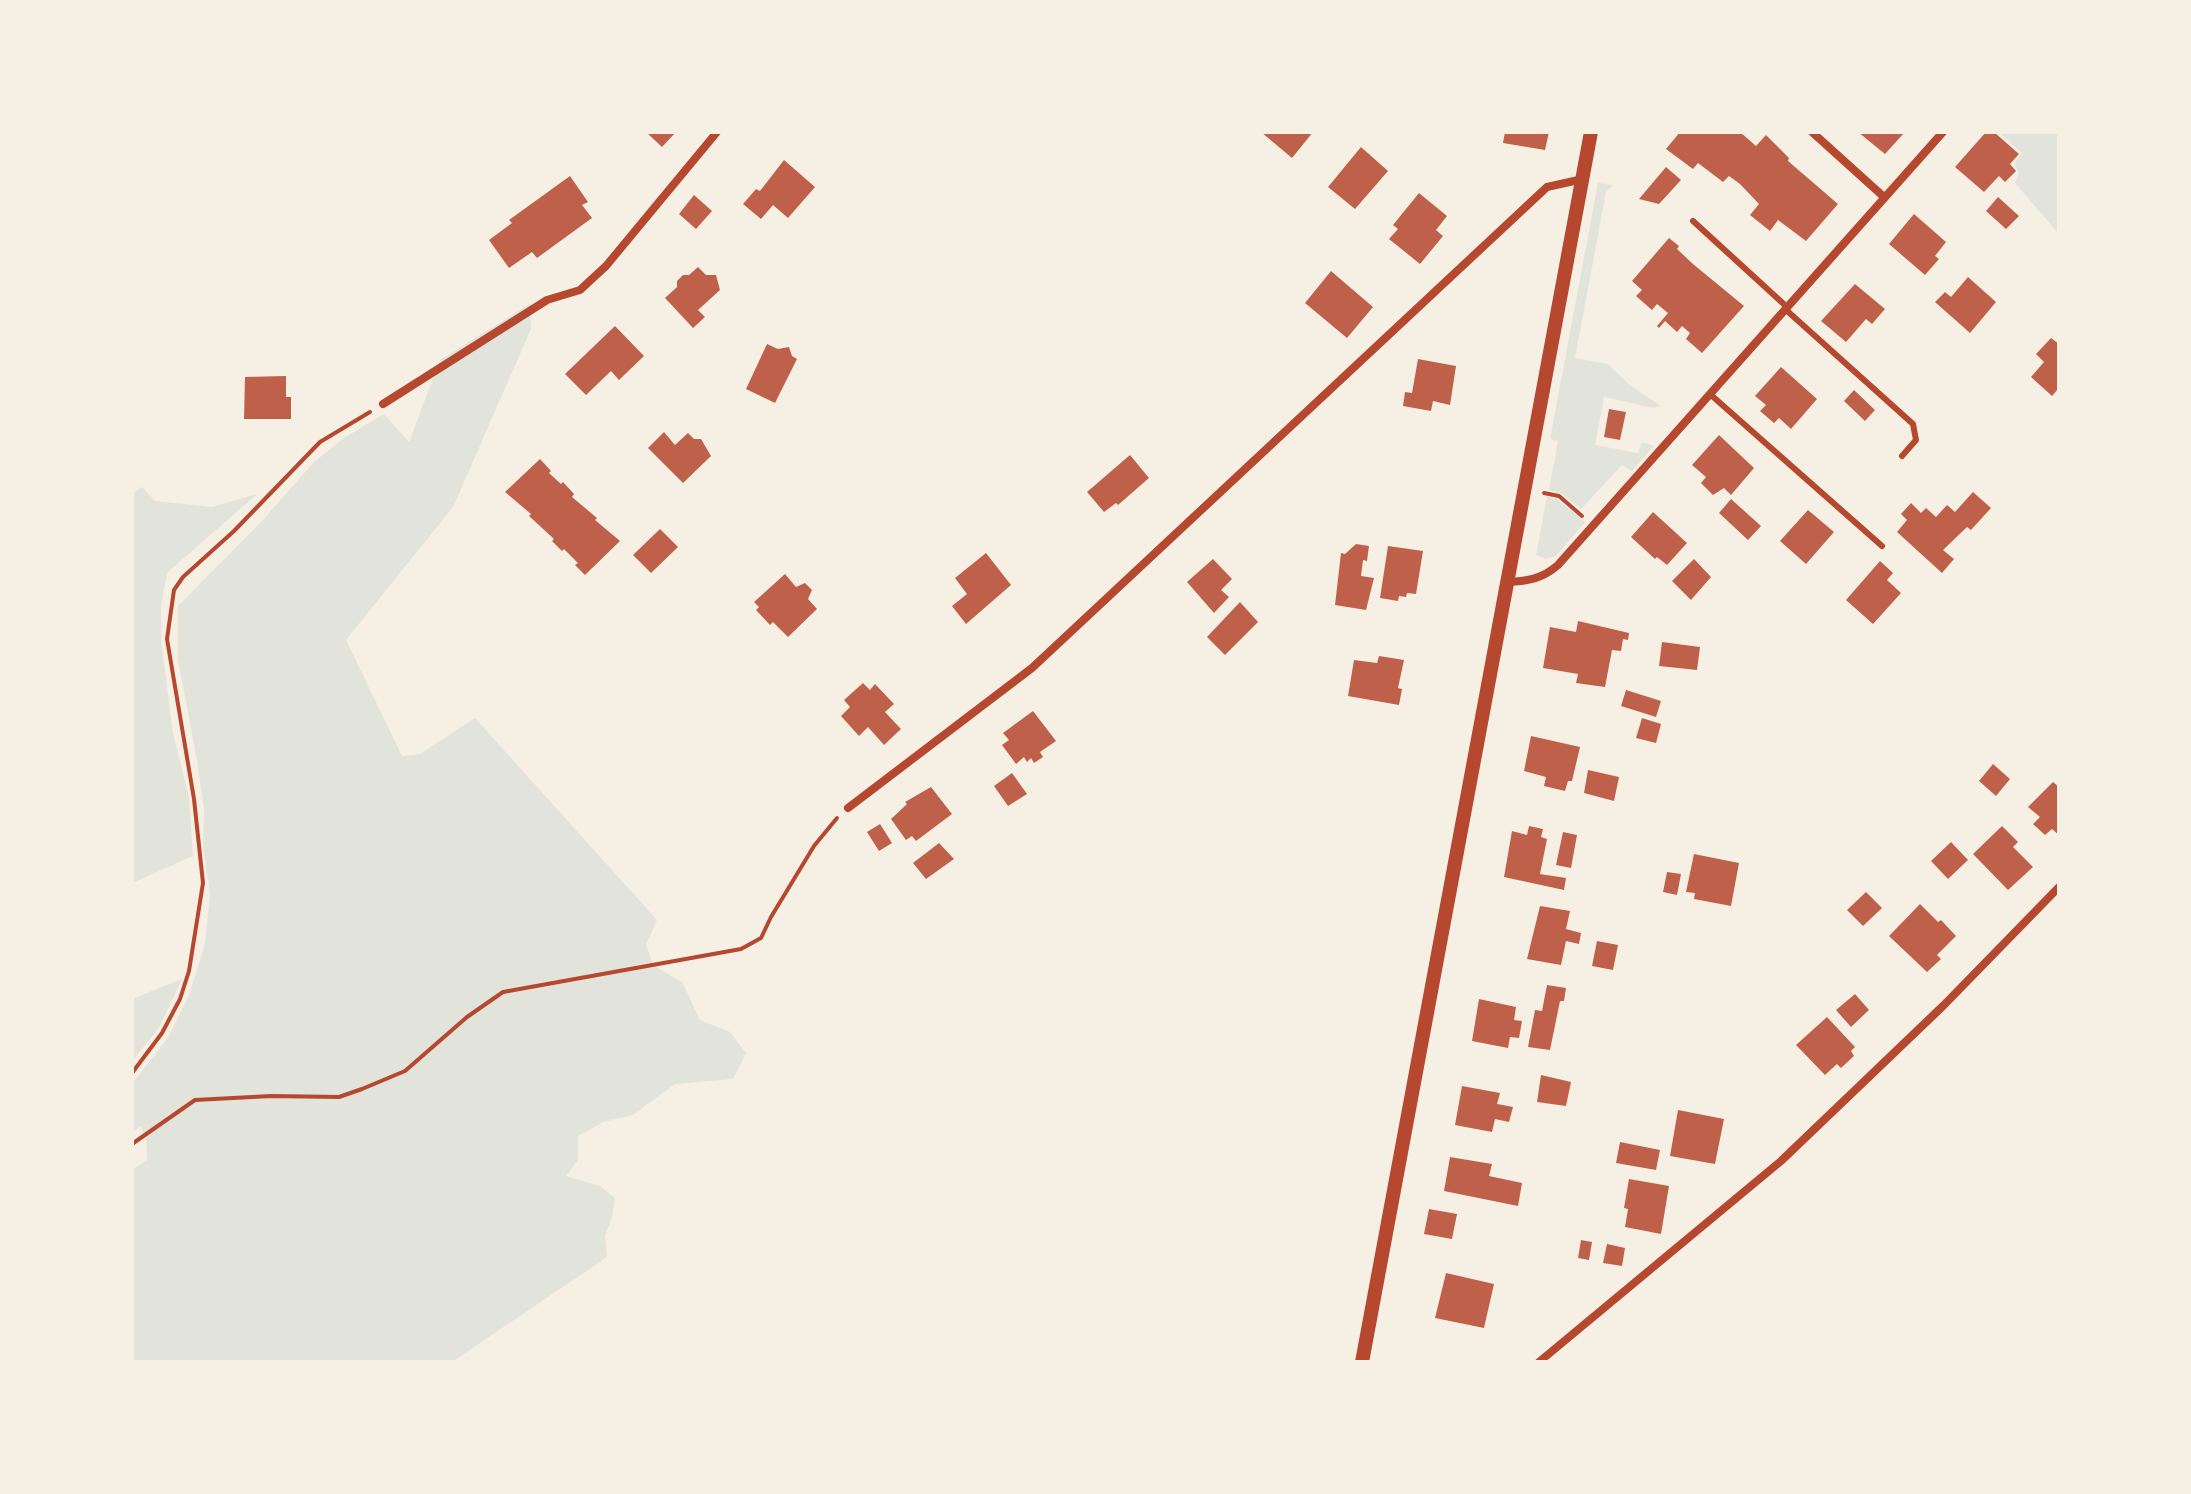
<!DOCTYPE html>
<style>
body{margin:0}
#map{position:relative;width:2191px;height:1494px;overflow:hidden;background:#f6efe4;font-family:"Source Serif 4",serif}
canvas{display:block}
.frame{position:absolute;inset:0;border:134px solid #f6efe4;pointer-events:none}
</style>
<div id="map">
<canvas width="2191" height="1494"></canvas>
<div class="frame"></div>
</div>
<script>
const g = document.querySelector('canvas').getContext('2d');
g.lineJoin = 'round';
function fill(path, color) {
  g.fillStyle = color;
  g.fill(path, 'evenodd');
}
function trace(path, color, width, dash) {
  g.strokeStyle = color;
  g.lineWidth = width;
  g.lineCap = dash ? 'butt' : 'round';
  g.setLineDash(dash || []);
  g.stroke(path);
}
const green = new Path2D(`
 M 1998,132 L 2059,132 L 2059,234 L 2015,183 L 2019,173 L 2014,164 L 2022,153 Z
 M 1598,183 L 1613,185 L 1606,192 L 1575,358 L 1608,364 L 1630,385 L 1661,406 L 1654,408 L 1604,397 L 1595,445 L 1638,453 L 1642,442 L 1654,446 L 1632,471 L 1622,465 L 1581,509 L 1561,493 L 1549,490 L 1558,441 L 1550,439 Z
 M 530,304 L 531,329 L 453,507 L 346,640 L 402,756 L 420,754 L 475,718 L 657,920 L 646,944 L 653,965 L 682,982 L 700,1020 L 730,1032 L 746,1053 L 733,1079 L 675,1084 L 633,1115 L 603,1122 L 578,1136 L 578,1160 L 566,1176 L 600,1186 L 615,1198 L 612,1217 L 605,1236 L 607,1257 L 452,1362 L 132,1362 L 132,1170 L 147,1160 L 146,1138 L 141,1126 L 132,1132 L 132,1084 L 169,1036 L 189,995 L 205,944 L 210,893 L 203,846 L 204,809 L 197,760 L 178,660 L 178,606 L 261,522 L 314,462 L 344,438 L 384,414 L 409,442 L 440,360 Z
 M 142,487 L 155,501 L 212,507 L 257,494 L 167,573 L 161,605 L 161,640 L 173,733 L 189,797 L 193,856 L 132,883 L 132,494 Z
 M 1547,496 L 1557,499 L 1585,522 L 1556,556 L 1546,559 L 1536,555 Z
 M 182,979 L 159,1028 L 132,1061 L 132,999 Z`);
const building = new Path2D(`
 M 646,132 L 676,132 L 662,147 Z
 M 1261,132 L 1313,132 L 1292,158 Z
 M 1505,132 L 1549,132 L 1545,150 L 1503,143 Z
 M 1680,132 L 1740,132 L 1756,146 L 1766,135 L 1789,158 L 1788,161 L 1838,204 L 1806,241 L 1778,220 L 1770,231 L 1750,215 L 1759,204 L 1740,184 L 1729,176 L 1723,182 L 1698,163 L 1693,169 L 1666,149 Z
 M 1858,132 L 1905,132 L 1885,154 Z
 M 1986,132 L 1994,132 L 2019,154 L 2010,164 L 2016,171 L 2005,182 L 1999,176 L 1984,192 L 1955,167 Z
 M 1361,147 L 1388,171 L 1355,209 L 1328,187 Z
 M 784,160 L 815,187 L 788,218 L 773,205 L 761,219 L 743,204 L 756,189 L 760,191 Z
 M 1666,167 L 1681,180 L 1659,204 L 1639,199 Z
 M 570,176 L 588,202 L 582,205 L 592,218 L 537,258 L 532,252 L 509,268 L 489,240 L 512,223 L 509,220 Z
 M 1419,193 L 1447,216 L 1436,230 L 1443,236 L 1420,264 L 1389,239 L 1398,229 L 1393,225 Z
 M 694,195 L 712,211 L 696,229 L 679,214 Z
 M 1998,197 L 2019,216 L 2006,229 L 1986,211 Z
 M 1914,214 L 1946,242 L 1935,256 L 1939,259 L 1925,275 L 1889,244 Z
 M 1669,238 L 1679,246 L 1677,249 L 1693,264 L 1744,306 L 1702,353 L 1686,339 L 1690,333 L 1682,326 L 1677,332 L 1665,321 L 1659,328 L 1657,326 L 1668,313 L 1657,304 L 1652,310 L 1636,296 L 1642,290 L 1632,281 Z
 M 698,267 L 706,275 L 716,275 L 720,290 L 698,310 L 705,317 L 693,328 L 665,298 L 677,287 L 677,281 L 683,275 L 689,275 Z
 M 1331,271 L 1373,307 L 1347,338 L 1305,303 Z
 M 1968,277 L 1996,302 L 1970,333 L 1935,302 L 1945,292 L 1951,297 Z
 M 1855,284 L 1885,309 L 1872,324 L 1866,319 L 1846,342 L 1821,321 Z
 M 615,326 L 644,356 L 619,380 L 611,371 L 586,395 L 565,374 Z
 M 2051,338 L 2059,344 L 2059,388 L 2052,396 L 2031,377 L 2044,362 L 2036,354 Z
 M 767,344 L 778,349 L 789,347 L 792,356 L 797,359 L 775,403 L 746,389 Z
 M 1418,359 L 1456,366 L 1450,405 L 1433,401 L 1431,411 L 1403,406 L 1405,392 L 1412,393 Z
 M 1781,367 L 1817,399 L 1791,429 L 1779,418 L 1774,423 L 1760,411 L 1766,405 L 1755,396 Z
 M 286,376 L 286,397 L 291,397 L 291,419 L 244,419 L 245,377 Z
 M 1854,390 L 1875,410 L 1865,421 L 1844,401 Z
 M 1609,409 L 1626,412 L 1620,440 L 1604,437 Z
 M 664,432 L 675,445 L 688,433 L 694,439 L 701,439 L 711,456 L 683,483 L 648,448 Z
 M 1719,435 L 1754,468 L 1731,495 L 1724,488 L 1713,495 L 1701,483 L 1706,477 L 1692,465 Z
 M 1130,455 L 1149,478 L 1118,505 L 1116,503 L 1104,512 L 1087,492 Z
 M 540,459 L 551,471 L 549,473 L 561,484 L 563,482 L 574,494 L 572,497 L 597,518 L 595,520 L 620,541 L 585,575 L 575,565 L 578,563 L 564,549 L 562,551 L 552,541 L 554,539 L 529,516 L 531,514 L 505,492 Z
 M 1973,492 L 1991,508 L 1971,530 L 1967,527 L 1943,550 L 1954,559 L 1942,573 L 1897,532 L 1907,520 L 1901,514 L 1911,503 L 1921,513 L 1926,508 L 1936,517 L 1947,505 L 1955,512 Z
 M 1731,499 L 1761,526 L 1748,540 L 1719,513 Z
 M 1808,510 L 1834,532 L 1806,564 L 1780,541 Z
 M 1653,512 L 1687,543 L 1667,565 L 1657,557 L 1655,559 L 1631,537 Z
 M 660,529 L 678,547 L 651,573 L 633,555 Z
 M 1356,544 L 1369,546 L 1367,561 L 1363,560 L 1361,576 L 1374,578 L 1366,610 L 1335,605 L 1341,553 L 1345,554 Z
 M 1388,546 L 1423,551 L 1416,594 L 1407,593 L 1406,597 L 1399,596 L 1398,601 L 1380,598 Z
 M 986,553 L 1011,585 L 966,624 L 952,606 L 967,594 L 955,578 Z
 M 1213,559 L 1232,579 L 1221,590 L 1229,597 L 1214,613 L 1187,582 Z
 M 1694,559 L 1711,577 L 1691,600 L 1672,581 Z
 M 1880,561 L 1893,573 L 1887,580 L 1901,593 L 1873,624 L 1846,600 Z
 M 785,574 L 796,587 L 805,583 L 812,590 L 808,599 L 817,609 L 788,637 L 773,622 L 770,625 L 756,610 L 759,607 L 754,602 Z
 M 1240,602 L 1258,622 L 1225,655 L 1207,637 Z
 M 1578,621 L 1629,633 L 1628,640 L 1623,639 L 1621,651 L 1612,650 L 1605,687 L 1576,683 L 1578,674 L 1543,668 L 1550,627 L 1576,632 Z
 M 1662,642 L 1700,647 L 1697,670 L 1659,666 Z
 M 1379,656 L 1404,660 L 1398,688 L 1402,689 L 1399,705 L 1348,696 L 1354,660 L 1377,663 Z
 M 863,683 L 870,690 L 875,684 L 894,704 L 885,712 L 901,729 L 884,745 L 868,727 L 859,736 L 841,716 L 850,707 L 844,700 Z
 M 1626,690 L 1661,701 L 1656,717 L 1621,706 Z
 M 1033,711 L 1056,741 L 1040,752 L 1043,757 L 1034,763 L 1031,758 L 1027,762 L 1024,757 L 1016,764 L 1002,745 L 1009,740 L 1003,733 Z
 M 1642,718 L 1661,724 L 1656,743 L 1636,738 Z
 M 1531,736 L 1580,747 L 1572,781 L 1568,781 L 1565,791 L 1544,786 L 1546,777 L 1524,771 Z
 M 1993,764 L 2010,779 L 1996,796 L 1979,781 Z
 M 1588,770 L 1619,777 L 1614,801 L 1584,793 Z
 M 1012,773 L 1027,794 L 1008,806 L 994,786 Z
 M 2053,782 L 2059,787 L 2059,835 L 2052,829 L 2045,835 L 2033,824 L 2040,817 L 2028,807 Z
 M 931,787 L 952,814 L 916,841 L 912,836 L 906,840 L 891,819 L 907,804 L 905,802 Z
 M 880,824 L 892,843 L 879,851 L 867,832 Z
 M 1529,826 L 1543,829 L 1541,837 L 1547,839 L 1540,874 L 1566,878 L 1564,890 L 1504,877 L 1512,831 L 1527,835 Z
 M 2002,826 L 2018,842 L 2013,847 L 2033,867 L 2008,890 L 1973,854 Z
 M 1563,832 L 1577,835 L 1571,868 L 1556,865 Z
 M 1951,842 L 1968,860 L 1948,879 L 1931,861 Z
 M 939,843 L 954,859 L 926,879 L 913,863 Z
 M 1694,854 L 1739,863 L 1731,906 L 1694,899 L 1695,893 L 1686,892 Z
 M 1667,872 L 1681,874 L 1677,895 L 1663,892 Z
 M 1866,892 L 1882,908 L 1863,926 L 1847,910 Z
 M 1920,904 L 1938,922 L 1941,920 L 1956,936 L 1937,955 L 1941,959 L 1927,972 L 1889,936 Z
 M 1540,906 L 1570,911 L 1566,929 L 1581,933 L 1579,944 L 1566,941 L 1561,965 L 1527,959 Z
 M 1597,941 L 1618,945 L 1613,970 L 1592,966 Z
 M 1547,985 L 1566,988 L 1564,1001 L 1560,1001 L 1550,1050 L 1528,1047 L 1535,1010 L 1542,1011 Z
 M 1855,994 L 1869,1010 L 1851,1027 L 1836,1010 Z
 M 1479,999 L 1516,1007 L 1514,1020 L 1522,1021 L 1519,1038 L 1510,1037 L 1508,1048 L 1472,1041 Z
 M 1827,1017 L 1855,1047 L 1851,1051 L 1854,1056 L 1841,1068 L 1837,1064 L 1825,1075 L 1796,1045 Z
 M 1541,1075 L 1571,1082 L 1566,1106 L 1537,1102 Z
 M 1462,1086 L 1500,1093 L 1497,1104 L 1513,1107 L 1509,1122 L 1495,1119 L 1492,1132 L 1455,1125 Z
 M 1678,1110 L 1724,1119 L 1715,1164 L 1670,1156 Z
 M 1620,1142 L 1660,1150 L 1656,1170 L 1616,1163 Z
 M 1450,1157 L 1492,1164 L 1489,1176 L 1522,1183 L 1518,1206 L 1444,1191 Z
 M 1629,1179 L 1669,1186 L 1661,1234 L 1625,1227 L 1628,1209 L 1624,1208 Z
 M 1429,1209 L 1457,1214 L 1452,1239 L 1424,1234 Z
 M 1581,1240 L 1592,1242 L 1589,1260 L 1578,1258 Z
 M 1607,1244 L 1625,1248 L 1622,1266 L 1603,1263 Z
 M 1446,1273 L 1494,1284 L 1484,1328 L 1435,1318 Z`);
const path = new Path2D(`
 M 1544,493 L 1559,496 L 1582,516
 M 132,1073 L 162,1033 L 180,999 L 189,971 L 203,883 L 194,799 L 167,639 L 174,590 L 183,577 L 234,531 L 320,442 L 370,412
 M 132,1144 L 195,1100 L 271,1096 L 339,1097 L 362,1089 L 405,1071 L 467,1017 L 503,992 L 741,949 L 761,938 L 771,917 L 814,846 L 837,818`);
const service = new Path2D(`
 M 1693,221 L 1787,307
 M 1785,309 L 1913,424 L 1916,440 L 1902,456
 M 1711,395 L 1882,546`);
const minor = new Path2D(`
 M 1812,132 L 1884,197
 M 383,404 L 547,300 L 580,290 L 606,266 L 717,132
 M 1507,582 C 1528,581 1542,579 1558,565 L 1943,132
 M 848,808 L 1032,668 L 1547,187 L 1583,179
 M 1539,1362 L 1781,1161 L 1944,1005 L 2059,887`);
const tertiary = new Path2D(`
 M 1362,1362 L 1591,132`);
fill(green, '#e2e4dc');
fill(building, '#bf614a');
trace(path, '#b5482f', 4);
trace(service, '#b5482f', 6);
trace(minor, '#b5482f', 8);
trace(tertiary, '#b5482f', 14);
</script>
